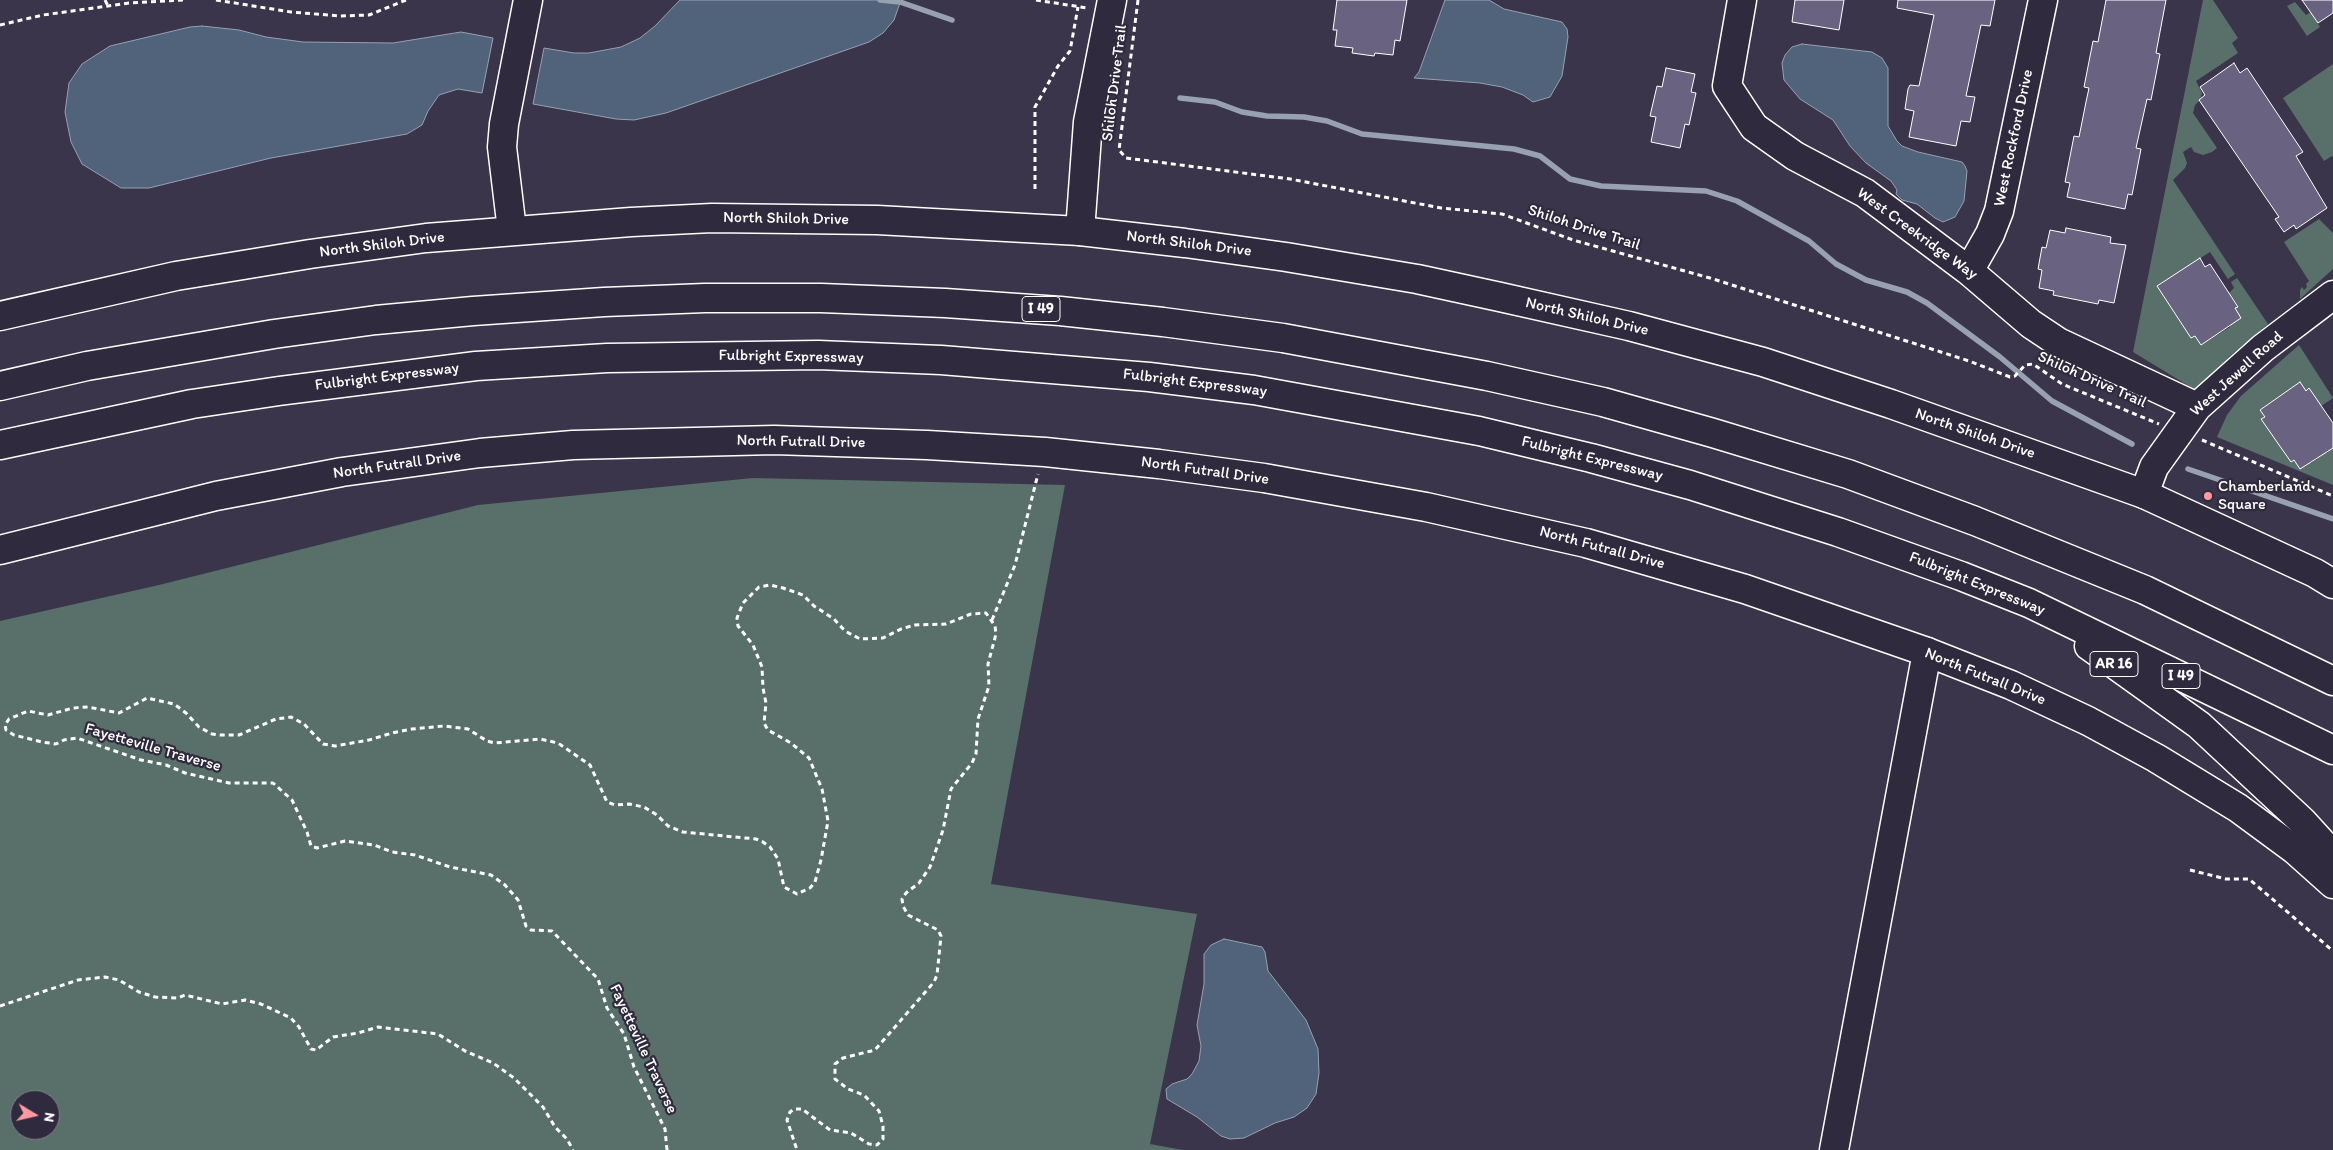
<!DOCTYPE html>
<style>
body{margin:0}
#map{position:relative;width:2333px;height:1150px;overflow:hidden;background:#3b354b;font-family:Itim,sans-serif}
canvas{display:block}
.north{position:absolute;left:10px;top:1090px;width:50px;height:50px;box-sizing:border-box;background:#2f2a3d;border:1px solid #827f8b;border-radius:50%;rotate:99deg;font-size:14px;font-weight:700;line-height:20px;text-align:center;color:#fff}
.north::after{content:'';display:block;margin:auto;width:18px;height:22px;background:#ff9aa2;clip-path:polygon(50% 0,100% 100%,50% 72%,0 100%)}
</style>
<div id="map">
<canvas width="2333" height="1150"></canvas>
<div class="north">N</div>
</div>
<script>
const c = document.querySelector('canvas').getContext('2d');
c.lineJoin = 'round';
function paint(path, color) {
  c.fillStyle = color;
  c.fill(path, 'evenodd');
}
function toPath(rows) {
  const path = new Path2D();
  for (const r of rows) {
    path.moveTo(r[0], r[1]);
    for (let i = 2; i < r.length; i += 2) path.lineTo(r[i], r[i + 1]);
  }
  return path;
}
function strokePath(path, color, width, dash) {
  c.strokeStyle = color;
  c.lineWidth = width;
  c.lineCap = dash ? 'butt' : 'round';
  c.setLineDash(dash || []);
  c.stroke(path);
}
function write(font, color, halo, rows, align = 'center') {
  c.font = font + ' Itim,sans-serif';
  c.lineWidth = 4.5;
  c.setLineDash([]);
  c.textBaseline = 'middle';
  c.strokeStyle = halo;
  c.fillStyle = color;
  for (const [text, x, y, turn = 0] of rows) {
    c.save();
    c.translate(x, y);
    c.rotate((+turn || 0) * Math.PI / 180);
    c.textAlign = isNaN(turn) ? turn : align;
    if (halo) c.strokeText(text, 0, 0);
    c.fillText(text, 0, 0);
    c.restore();
  }
}
const green = toPath([
 [2203,0,2213,0,2238,38,2232,43,2238,53,2196,81,2202,93,2200,100,2195,105,2193,113,2217,148,2212,152,2203,155,2194,152,2191,147,2183,152,2187,163,2185,168,2173,180,2235,274,2228,279,2210,252,2157,286,2191,338,2195,336,2201,345,2230,327,2235,308,2238,306,2229,293,2234,288,2231,282,2237,278,2268,324,2230,356,2197,391,2133,352],
 [2295,2,2306,15,2311,12,2320,27,2307,36,2287,6],
 [2333,64,2333,157,2332,156,2324,161,2283,98],
 [2319,219,2333,233,2333,269,2300,299,2300,290,2302,287,2304,290,2307,287,2306,284,2309,281,2284,242],
 [2299,345,2333,398,2321,406,2309,389,2306,391,2300,382,2260,410,2265,417,2262,419,2291,462,2294,460,2311,463,2333,447,2333,485,2217,437,2227,415,2241,396],
 [753,478,1065,485,991,884,1197,914,1150,1144,1183,1150,0,1150,0,621,159,585,478,505],
 [20,1100,50,1100,50,1130,20,1130]
]);
const water = toPath([
 [680,0,901,0,894,20,883,33,869,42,666,113,634,120,616,119,533,104,544,48,574,53,589,53,621,47,640,38,655,26,680,0],
 [1445,0,1489,0,1504,9,1562,22,1567,29,1568,37,1562,76,1550,97,1533,102,1523,95,1502,87,1480,83,1414,78,1419,72,1445,0],
 [202,26,239,30,266,37,303,42,393,43,461,32,493,38,482,93,458,89,439,95,428,111,422,125,407,134,271,158,149,188,121,188,82,164,71,142,65,112,69,83,82,64,110,46,190,27,202,26],
 [1802,44,1872,52,1882,58,1888,68,1888,126,1897,141,1902,146,1918,152,1962,162,1965,166,1967,171,1964,201,1955,217,1943,222,1935,218,1917,204,1902,200,1896,194,1897,190,1891,181,1866,163,1850,146,1833,120,1800,99,1784,80,1782,63,1785,55,1792,47,1802,44],
 [1224,939,1262,947,1265,952,1268,971,1306,1020,1318,1049,1319,1073,1316,1094,1307,1108,1294,1117,1275,1123,1244,1138,1230,1139,1221,1136,1197,1117,1167,1099,1166,1089,1172,1084,1187,1079,1192,1074,1199,1061,1201,1046,1197,1025,1204,984,1204,954,1211,945,1224,939]
]);
const stream = toPath([
 [880,0,900,2,952,20],
 [1180,98,1215,102,1242,112,1267,116,1304,117,1327,121,1362,134,1514,149,1540,156,1570,179,1601,186,1706,191,1737,201,1809,241,1836,264,1866,280,1907,292,1927,303,2000,357,2052,401,2132,444],
 [2188,469,2333,519]
]);
const building = toPath([
 [1337,0,1407,0,1400,41,1395,40,1393,55,1375,53,1374,56,1352,53,1353,48,1335,46,1337,30,1333,30,1337,0],
 [1795,0,1844,0,1839,30,1792,22,1795,0],
 [1898,0,1995,0,1990,26,1981,25,1966,96,1975,97,1970,122,1961,121,1956,146,1909,137,1914,111,1905,109,1908,89,1910,85,1919,86,1934,15,1897,8,1898,0],
 [2106,0,2166,0,2156,53,2160,54,2151,100,2147,99,2136,148,2141,149,2132,195,2128,194,2125,209,2067,197,2070,183,2065,182,2074,136,2079,137,2086,102,2089,88,2084,87,2093,41,2098,42,2106,0],
 [2302,0,2333,0,2333,13,2318,23,2302,0],
 [2234,63,2240,73,2247,68,2303,152,2296,156,2327,208,2296,229,2294,225,2284,232,2275,219,2279,217,2199,100,2205,95,2200,87,2234,63],
 [1666,68,1695,74,1691,92,1696,93,1689,125,1685,124,1680,148,1651,142,1656,117,1650,116,1657,86,1662,87,1666,68],
 [2066,228,2111,237,2110,243,2126,245,2114,303,2099,300,2098,304,2053,295,2054,291,2039,288,2042,270,2038,269,2042,247,2046,248,2050,230,2065,233,2066,228],
 [2200,258,2205,267,2210,264,2238,307,2235,308,2241,318,2201,345,2195,336,2191,338,2157,286,2200,258],
 [2300,382,2306,391,2309,388,2333,423,2333,448,2300,469,2294,460,2291,462,2277,442,2261,419,2265,417,2260,410,2300,382]
]);
const path = toPath([
 [105,0,108,6],
 [216,0,291,12,340,16,369,15,406,0],
 [1036,0,1087,8],
 [1138,0,1119,150,1126,158,1290,179,1441,208,1502,214,1573,240,1710,278,1969,361,2010,377,2015,376,2025,365,2033,364,2062,384,2159,424],
 [0,25,43,15,129,3,184,0],
 [1035,189,1035,107,1058,66,1070,51,1078,7],
 [2202,440,2333,496],
 [992,620,1015,565,1038,474],
 [2190,870,2226,879,2249,879,2333,951],
 [0,1006,78,980,105,977,119,980,139,992,155,997,178,998,185,995,222,1004,245,1000,261,1004,291,1018,299,1027,311,1049,316,1050,333,1037,358,1033,378,1027,438,1034,465,1051,493,1063,514,1078,543,1107,555,1127,567,1139,573,1150],
 [667,1150,665,1129,634,1067,624,1034,607,1008,598,979,552,931,531,930,526,926,518,900,505,885,491,875,450,867,415,855,392,852,374,845,345,841,317,848,311,846,307,832,292,800,273,783,229,783,185,773,166,765,141,760,77,738,64,740,56,744,42,742,14,735,6,730,5,725,9,719,28,711,48,715,73,708,88,707,119,713,147,698,174,704,186,713,199,727,212,734,220,735,239,735,276,719,291,717,304,724,323,744,335,746,369,740,392,733,412,729,444,726,468,729,487,741,495,743,540,739,558,743,590,765,607,802,615,805,629,804,644,807,657,815,668,826,683,832,756,839,763,842,770,847,778,859,784,887,797,894,810,888,815,882,821,860,828,821,822,789,809,758,791,743,768,730,764,723,766,703,763,688,762,667,753,645,738,626,737,618,743,603,759,587,770,585,783,588,803,595,814,606,834,619,845,631,860,639,883,638,901,629,915,625,946,624,971,614,986,613,995,626,996,634,988,664,989,686,978,719,976,754,972,763,951,789,943,830,930,867,919,883,906,893,902,899,903,906,908,915,938,930,941,936,937,975,934,982,875,1050,843,1058,835,1064,835,1079,848,1089,864,1095,879,1111,883,1126,883,1139,877,1145,869,1144,851,1133,830,1130,802,1109,794,1109,790,1112,787,1120,797,1150]
]);
const minor = toPath([
 [1742,0,1727,86,1754,127,1795,156,1865,193,1969,271,2031,324,2058,342,2197,407],
 [512,230,502,147,504,124,528,0],
 [1080,231,1088,122,1112,0],
 [1969,271,1990,234,1999,211,2043,0],
 [2144,494,2154,467,2197,407,2263,348,2333,295],
 [1834,1150,1927,652]
]);
const major = toPath([
 [0,316,176,276,310,254,426,238,631,222,712,218,877,220,1080,231,1185,243,1286,257,1417,279,1500,297,1629,326,1763,362,1891,404,2144,494,2315,573,2333,584],
 [0,550,216,496,342,472,480,453,573,445,774,440,927,445,1045,452,1159,464,1264,478,1426,507,1586,543,1745,589,1927,652,2011,685,2088,721,2156,758,2238,808,2295,850,2333,884]
]);
const highway = toPath([
 [0,386,87,366,274,334,376,320,473,311,604,302,705,298,821,298,945,303,1060,311,1163,322,1283,338,1487,376,1603,402,1713,433,1848,474,1975,521,2145,590,2333,681],
 [0,445,192,404,279,391,476,366,607,358,818,355,941,360,1149,377,1254,390,1479,431,1591,458,1690,485,1838,532,1961,576,2029,603,2333,750],
 [2089,646,2199,725,2302,821,2333,855]
]);
const markers = [
 [2208,496,5,"#ff9aa2"]
];
const shields = [
 [1041,309,38],
 [2114,664,48],
 [2181,676,38]
];
const shieldNames = [
 ["I 49",1041,309],
 ["AR 16",2114,664],
 ["I 49",2181,676]
];
const streetNames = [
 ["Shiloh Drive Trail",1115,83,-83],
 ["West Rockford Drive",2014,138,-78],
 ["North Shiloh Drive",786,219,1],
 ["Shiloh Drive Trail",1584,228,18],
 ["West Creekridge Way",1917,234,36],
 ["North Shiloh Drive",1189,244,7],
 ["North Shiloh Drive",382,245,-7],
 ["North Shiloh Drive",1587,317,13],
 ["Fulbright Expressway",791,357,1],
 ["West Jewell Road",2237,374,-42],
 ["Fulbright Expressway",387,377,-7],
 ["Shiloh Drive Trail",2092,380,24],
 ["Fulbright Expressway",1195,383,7],
 ["North Shiloh Drive",1975,434,19],
 ["North Futrall Drive",801,442,1],
 ["Fulbright Expressway",1592,459,14],
 ["North Futrall Drive",397,465,-8],
 ["North Futrall Drive",1205,471,8],
 ["North Futrall Drive",1602,548,15],
 ["Fulbright Expressway",1977,584,22],
 ["North Futrall Drive",1985,677,22],
 ["Fayetteville Traverse",153,748,16],
 ["Fayetteville Traverse",643,1049,65]
];
const poiNames = [
 ["Chamberland",2218,487],
 ["Square",2218,505]
];
paint(green, '#596f6a');
paint(water, '#51627b');
strokePath(water, '#97a1b0', 1);
strokePath(stream, '#97a1b0', 5.5);
paint(building, '#696381');
strokePath(building, '#fff', 1);
strokePath(minor, '#fff', 31);
strokePath(major, '#fff', 31);
strokePath(highway, '#fff', 31);
strokePath(path, '#fff', 3, [5, 4]);
strokePath(minor, '#2f2a3d', 28);
strokePath(major, '#2f2a3d', 28);
strokePath(highway, '#2f2a3d', 28);
for (const [x, y, r, color] of markers) {
  const dot = new Path2D();
  dot.arc(x, y, r, 0, 2 * Math.PI);
  c.fillStyle = color;
  c.fill(dot);
  strokePath(dot, '#2f2a3d', 2);
}
for (const [x, y, w] of shields) {
  const box = new Path2D();
  box.roundRect(x - w / 2, y - 12.5, w, 25, 4);
  c.fillStyle = '#2f2a3d';
  c.fill(box);
  strokePath(box, '#fff', 1);
}
write('bold 15px', '#fff', null, shieldNames);
write('16px', '#fff', '#2f2a3d', streetNames);
write('16px', '#fff', '#2f2a3d', poiNames, 'left');
</script>
